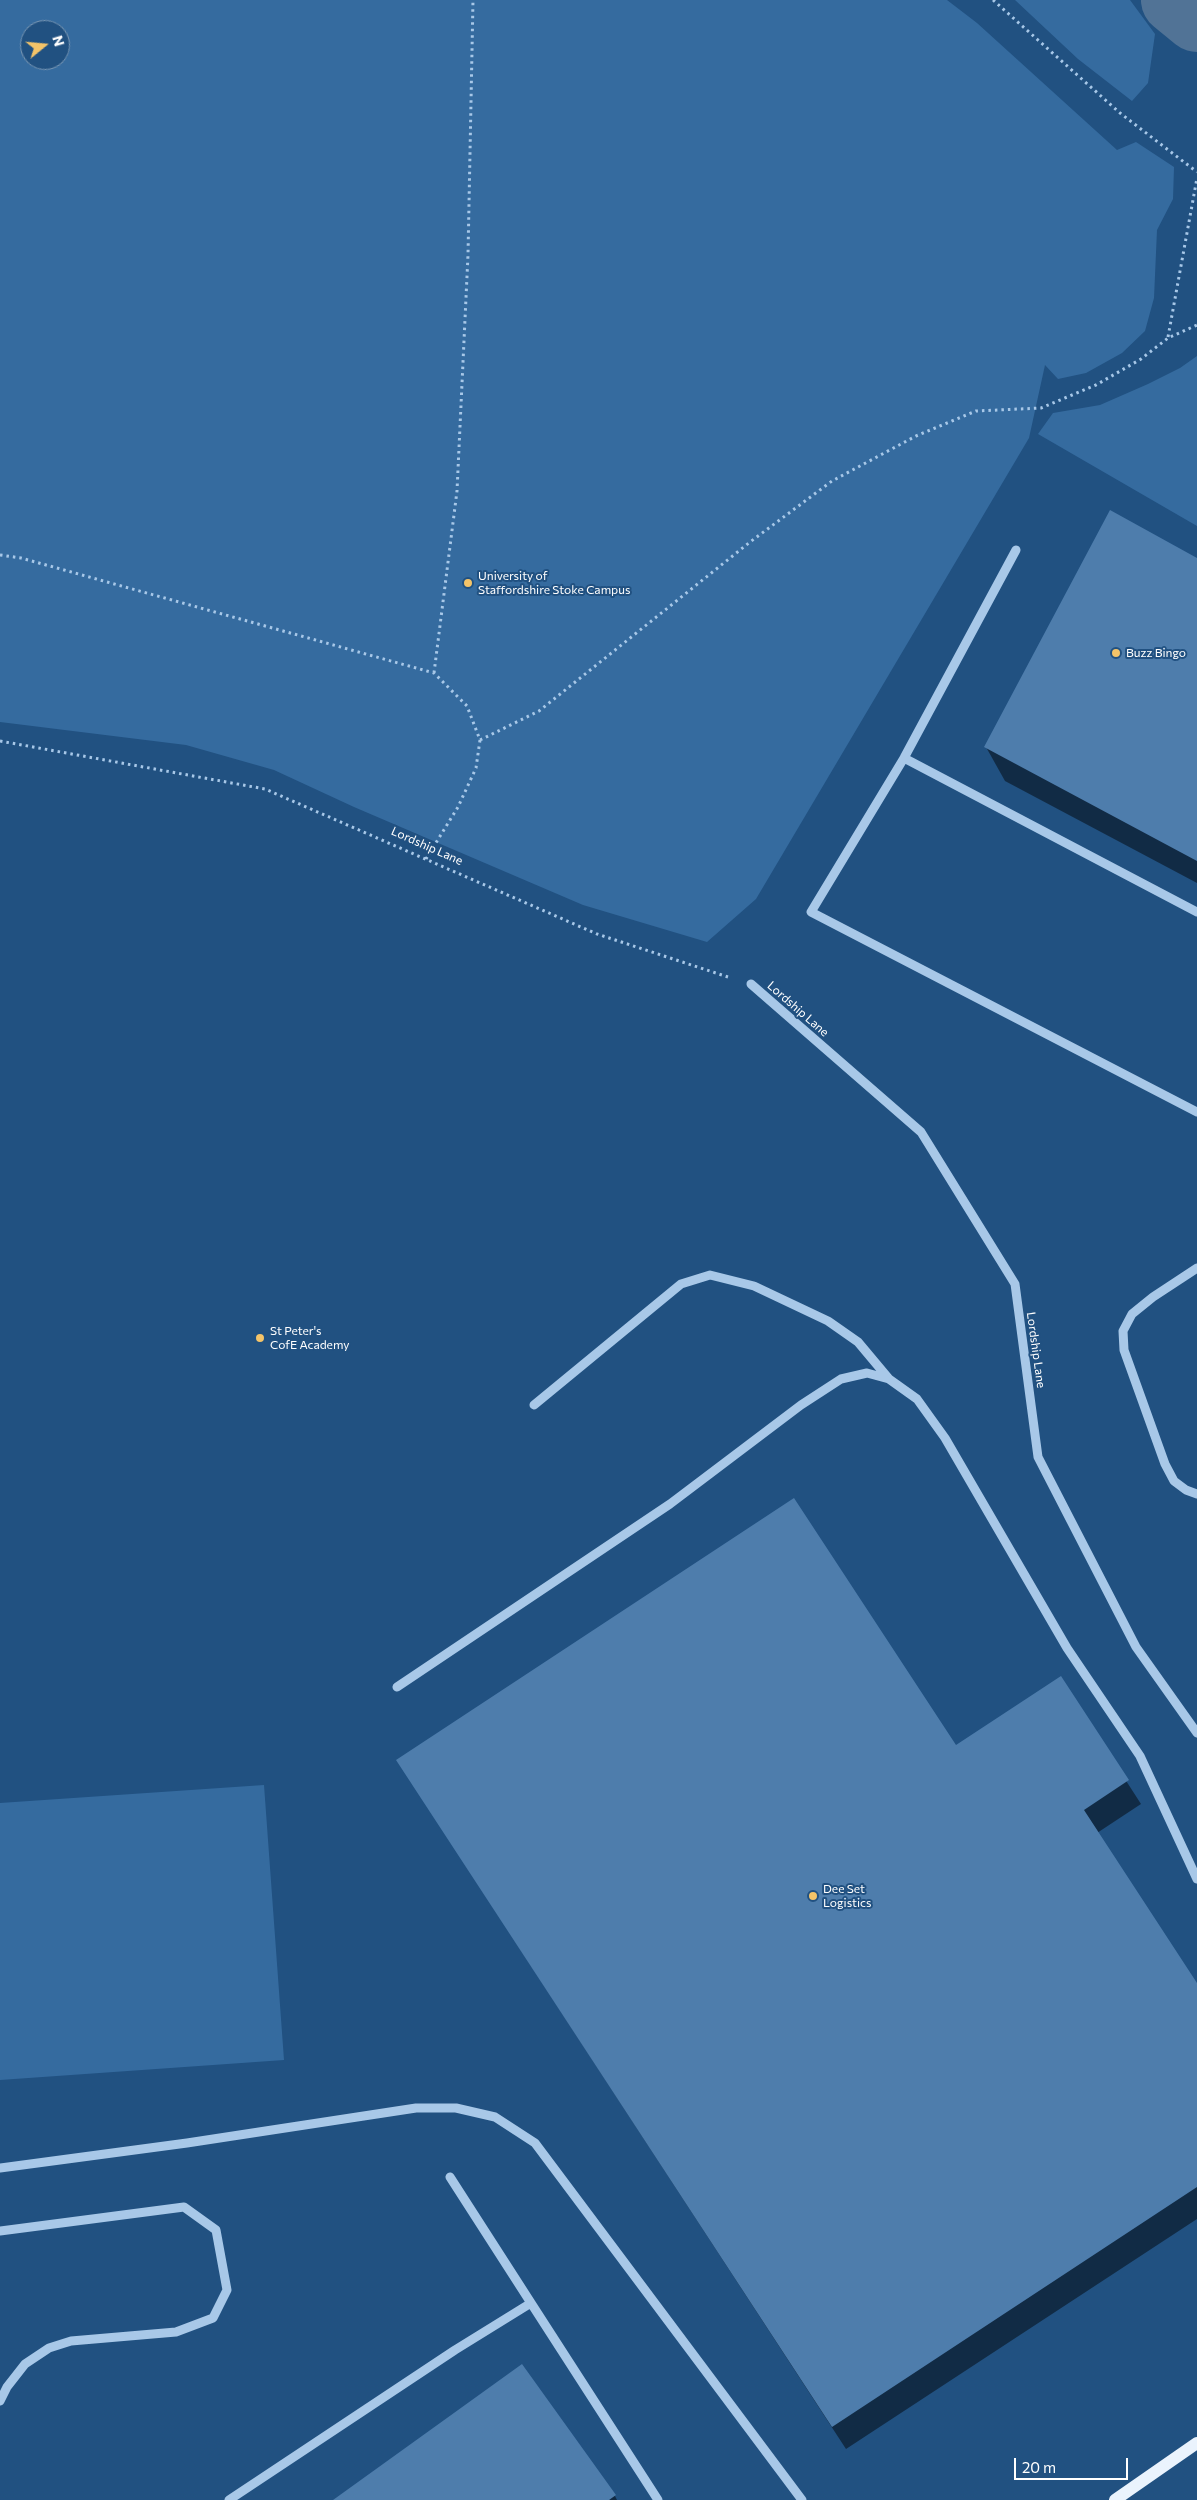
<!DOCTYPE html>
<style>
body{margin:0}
#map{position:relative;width:1197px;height:2500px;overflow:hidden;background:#215181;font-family:Commissioner,sans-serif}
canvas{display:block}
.north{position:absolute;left:20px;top:20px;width:50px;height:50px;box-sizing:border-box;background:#215181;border:1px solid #7a97b3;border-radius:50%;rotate:73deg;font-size:14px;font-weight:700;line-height:20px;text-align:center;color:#fff}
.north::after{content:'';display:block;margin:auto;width:18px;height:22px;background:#f4c469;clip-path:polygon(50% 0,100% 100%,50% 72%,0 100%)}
.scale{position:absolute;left:1014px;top:2458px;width:114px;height:22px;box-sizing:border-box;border:2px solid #fff;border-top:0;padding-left:6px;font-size:15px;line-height:18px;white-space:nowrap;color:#fff;-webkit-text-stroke:4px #215181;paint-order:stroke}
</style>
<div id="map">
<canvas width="1197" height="2500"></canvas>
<div class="north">N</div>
<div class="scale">20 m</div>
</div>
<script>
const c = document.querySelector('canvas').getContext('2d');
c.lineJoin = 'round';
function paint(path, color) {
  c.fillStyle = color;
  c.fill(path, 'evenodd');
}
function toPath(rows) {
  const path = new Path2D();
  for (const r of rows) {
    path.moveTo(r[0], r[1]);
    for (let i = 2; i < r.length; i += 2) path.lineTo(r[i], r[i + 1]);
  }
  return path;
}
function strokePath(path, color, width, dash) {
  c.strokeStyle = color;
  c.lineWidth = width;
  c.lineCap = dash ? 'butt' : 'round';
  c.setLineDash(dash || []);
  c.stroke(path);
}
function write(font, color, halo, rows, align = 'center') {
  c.font = font + ' Commissioner,sans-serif';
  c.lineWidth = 4;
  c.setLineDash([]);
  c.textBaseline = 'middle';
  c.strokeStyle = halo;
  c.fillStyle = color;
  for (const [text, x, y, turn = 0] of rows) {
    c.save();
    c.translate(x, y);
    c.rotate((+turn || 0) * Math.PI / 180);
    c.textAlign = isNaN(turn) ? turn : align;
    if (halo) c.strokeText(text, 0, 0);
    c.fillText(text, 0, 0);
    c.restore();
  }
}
const green = toPath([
 [0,0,947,0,977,23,1117,150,1136,142,1174,167,1173,199,1157,230,1154,298,1145,331,1122,353,1086,373,1058,379,1045,365,1029,438,756,899,707,942,583,905,354,807,274,770,186,745,0,722],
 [30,30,60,30,60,60,30,60],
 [1015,0,1130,0,1155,34,1148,83,1132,101,1078,59],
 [1197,356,1197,526,1038,434,1053,413,1100,405,1148,384,1180,368],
 [264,1785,284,2060,0,2080,0,1803]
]);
const shadow = toPath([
 [1197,560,1197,883,1005,781,986,747],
 [1060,1678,1141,1804,1097,1833,1197,1985,1197,2219,846,2449,397,1760,956,1746],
 [615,2496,617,2500,335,2500]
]);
const river = toPath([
 [1175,0,1197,18]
]);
const building = toPath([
 [1110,510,1197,558,1197,861,984,747],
 [794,1498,956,1745,1061,1676,1129,1780,1084,1810,1197,1983,1197,2187,832,2427,396,1760],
 [522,2364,616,2495,609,2500,333,2500]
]);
const path = toPath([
 [993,0,1120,113,1197,172],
 [1168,337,1197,178],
 [0,555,21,558,434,673,467,706,480,740,476,768,458,807,426,859],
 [434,673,457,491,468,255,473,0],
 [480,740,539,711,750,542,832,481,916,436,976,411,1041,408,1096,385,1141,359,1168,338,1197,325],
 [0,741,265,789,597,934,728,977]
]);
const minor = toPath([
 [1016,550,904,758,811,912,1197,1112],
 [904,758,1197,912],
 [751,984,921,1132,1015,1284,1038,1457,1136,1647,1197,1733],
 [1197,1268,1153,1297,1132,1314,1123,1331,1124,1350,1165,1464,1174,1481,1186,1490,1197,1494],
 [534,1405,681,1284,710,1275,754,1286,828,1321,858,1342,889,1379],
 [397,1687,670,1504,801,1405,841,1379,867,1373,889,1379,917,1399,945,1438,1067,1648,1140,1756,1197,1879],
 [0,2168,187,2143,416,2108,456,2108,495,2117,535,2143,802,2500],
 [450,2177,531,2303],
 [0,2231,184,2207,216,2230,227,2290,213,2318,176,2332,71,2341,49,2348,25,2364,7,2387,0,2401],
 [229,2500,455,2350,531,2303,658,2500]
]);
const major = toPath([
 [1115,2500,1197,2443]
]);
const markers = [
 [468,583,5,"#f4c469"],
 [1116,653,5,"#f4c469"],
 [260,1338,5,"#f4c469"],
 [813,1896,5,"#f4c469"]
];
const poiNames = [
 ["University of",478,576],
 ["Staffordshire Stoke Campus",478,590],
 ["Buzz Bingo",1126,653],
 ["St Peter's",270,1331],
 ["CofE Academy",270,1345],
 ["Dee Set",823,1889],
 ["Logistics",823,1903]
];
const streetNames = [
 ["Lordship Lane",427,846,24],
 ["Lordship Lane",798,1009,41],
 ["Lordship Lane",1036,1350,82]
];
paint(green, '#356b9f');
paint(shadow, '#0007');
strokePath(river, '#517396', 68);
paint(building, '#4e7dac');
strokePath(path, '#a8c8e8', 3, [2.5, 4]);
strokePath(minor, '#a8c8e8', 9);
strokePath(major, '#eaf3fd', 12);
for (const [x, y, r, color] of markers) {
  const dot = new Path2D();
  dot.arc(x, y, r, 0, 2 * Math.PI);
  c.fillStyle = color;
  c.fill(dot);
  strokePath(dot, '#215181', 2);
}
write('12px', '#fff', '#215181', poiNames, 'left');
write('12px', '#fff', '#215181', streetNames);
</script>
